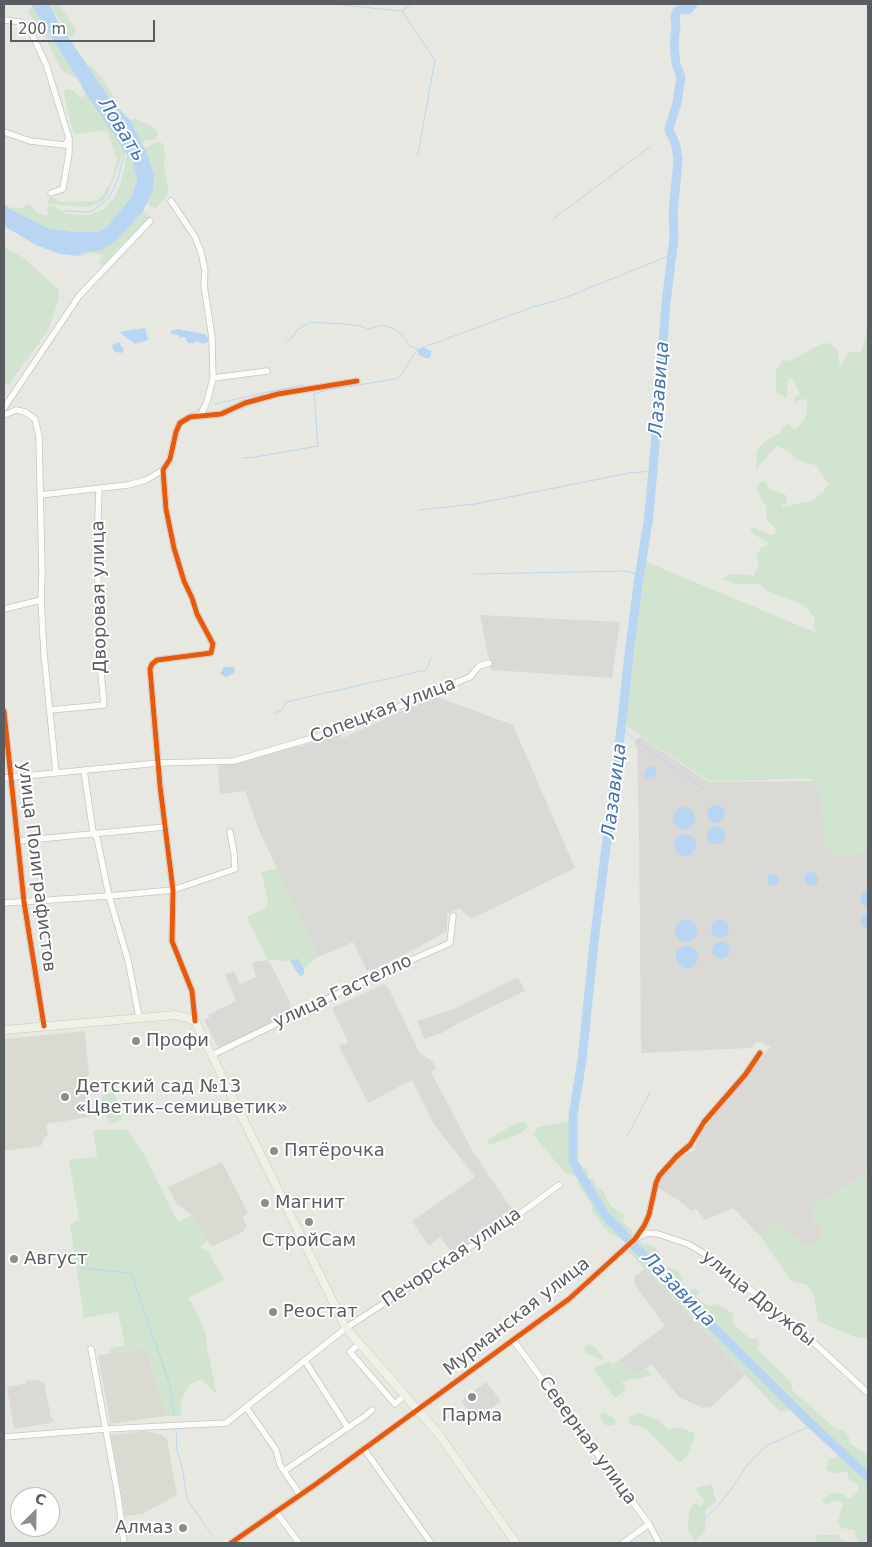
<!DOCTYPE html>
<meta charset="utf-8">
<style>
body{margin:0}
#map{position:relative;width:872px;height:1547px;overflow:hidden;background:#e8e8e3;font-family:"DejaVu Sans",sans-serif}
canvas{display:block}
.frame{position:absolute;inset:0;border:5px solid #595c60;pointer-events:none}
.north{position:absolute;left:10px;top:1487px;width:50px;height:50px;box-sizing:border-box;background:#fff;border:1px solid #bdbebf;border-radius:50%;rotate:23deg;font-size:14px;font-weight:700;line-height:20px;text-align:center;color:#595c60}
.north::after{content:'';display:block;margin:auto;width:18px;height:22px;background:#8b8d8e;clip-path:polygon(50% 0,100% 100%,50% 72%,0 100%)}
.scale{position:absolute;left:10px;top:20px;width:145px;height:22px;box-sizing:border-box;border:2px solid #595c60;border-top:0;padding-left:6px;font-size:15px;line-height:18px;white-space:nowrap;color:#595c60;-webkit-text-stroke:4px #fff;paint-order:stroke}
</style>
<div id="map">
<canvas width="872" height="1547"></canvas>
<div class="frame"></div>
<div class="north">С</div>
<div class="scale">200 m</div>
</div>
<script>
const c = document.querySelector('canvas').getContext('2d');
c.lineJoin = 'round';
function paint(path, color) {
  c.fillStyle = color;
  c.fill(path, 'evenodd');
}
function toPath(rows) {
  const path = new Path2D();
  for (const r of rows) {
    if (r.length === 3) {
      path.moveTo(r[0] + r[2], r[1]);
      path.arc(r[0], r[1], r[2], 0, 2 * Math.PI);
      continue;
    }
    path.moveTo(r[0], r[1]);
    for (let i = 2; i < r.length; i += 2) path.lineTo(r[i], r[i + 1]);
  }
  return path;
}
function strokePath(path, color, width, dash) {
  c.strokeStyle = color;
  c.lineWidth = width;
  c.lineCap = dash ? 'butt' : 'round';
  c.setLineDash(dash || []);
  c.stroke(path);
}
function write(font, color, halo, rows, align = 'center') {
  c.font = font + ' "DejaVu Sans",sans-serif';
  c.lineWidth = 4;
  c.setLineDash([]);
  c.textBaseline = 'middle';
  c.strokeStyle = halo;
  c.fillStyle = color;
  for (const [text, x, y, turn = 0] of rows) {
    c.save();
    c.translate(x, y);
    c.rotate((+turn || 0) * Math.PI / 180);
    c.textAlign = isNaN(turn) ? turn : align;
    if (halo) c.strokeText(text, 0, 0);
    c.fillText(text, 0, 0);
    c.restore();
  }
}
const industrial = toPath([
 [480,615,620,622,612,678,491,670],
 [435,696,513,725,575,868,471,919,459,908,447,914,447,931,417,948,377,968,367,971,353,942,318,957,259,830,245,791,220,794,218,766,246,761,298,744,299,747,339,733,343,738],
 [640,736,708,782,812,781,868,777,868,1164,866,1174,812,1207,812,1218,823,1231,818,1241,807,1247,776,1222,760,1236,733,1208,705,1220,696,1209,691,1211,681,1202,659,1188,658,1184,662,1177,682,1156,695,1150,697,1137,771,1046,767,1046,762,1042,757,1042,750,1048,641,1053,639,832,637,748,634,743],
 [268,960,276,974,289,1000,292,1013,218,1048,204,1020,210,1017,208,1015,236,1001,225,974,234,971,240,984,256,977,252,962],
 [518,977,525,991,459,1023,442,1033,424,1039,417,1021,454,1009],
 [384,984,388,987,419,1052,433,1062,436,1069,431,1072,473,1152,514,1212,453,1254,440,1237,429,1246,412,1221,475,1177,434,1124,412,1080,368,1103,339,1046,348,1042,332,1008],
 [645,1269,745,1375,711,1407,702,1408,679,1397,652,1365,632,1375,619,1360,665,1326,634,1283,635,1276],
 [39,1379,40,1383,44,1382,51,1418,53,1418,54,1422,14,1429,7,1387,27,1383,26,1380,29,1380,29,1381],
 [486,1382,501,1401,476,1420,461,1401]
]);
const education = toPath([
 [85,1031,89,1075,86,1077,90,1117,46,1124,48,1136,44,1137,41,1146,4,1151,4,1039],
 [222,1162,248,1213,243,1217,247,1227,243,1232,211,1247,192,1215,177,1205,168,1187],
 [146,1348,166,1416,110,1424,98,1355],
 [144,1431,160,1434,167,1439,177,1495,142,1514,125,1516,111,1435]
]);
const green = toPath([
 [49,4,59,4,75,28,76,31,73,36,69,37],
 [33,7,41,21,77,78,64,72,60,68,40,27,28,13,28,10],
 [88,65,91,65,105,82,115,98,113,103],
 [65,89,69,89,74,91,79,97,83,97,85,95,83,89,124,149,107,196,103,201,87,207,47,204,50,196,55,198,59,202,96,201,102,196,111,182,117,160,108,132,105,130,75,134,71,126,64,94],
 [135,119,150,125,156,130,158,135,155,140,146,140,142,143,130,120],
 [159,141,163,144,165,156,164,164,168,188,167,195,157,208,151,207,147,203,153,190,145,148],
 [128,154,133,163,137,179,132,196,107,227,98,232,73,232,48,228,9,209,13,207,24,208,27,204,30,204,37,213,43,215,48,215,47,208,49,206,55,207,65,214,89,215,97,212,104,209,114,198,120,186,125,166,125,159],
 [143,211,150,217,113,253,105,264,101,265,99,261,103,255,92,253,78,256,85,252,100,251,116,241],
 [4,247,24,258,58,289,59,298,49,329,9,384,4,385],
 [868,328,868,854,835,855,825,848,820,789,811,786,812,779,709,781,625,725,642,560,817,633,814,627,815,621,814,617,804,605,767,591,759,584,735,584,722,579,731,574,743,574,754,576,759,562,756,557,761,548,769,544,751,532,751,526,771,535,778,533,766,518,766,506,757,491,759,482,765,481,770,489,786,495,787,500,786,504,782,504,783,507,812,501,824,491,829,483,825,479,817,466,795,459,789,451,776,446,756,470,757,451,765,441,780,433,783,426,788,424,795,430,803,421,807,412,807,400,802,399,795,402,794,398,800,394,792,378,788,380,787,399,776,392,776,370,783,360,790,361,821,344,829,343,837,348,840,367,848,352,861,352],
 [277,868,318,957,304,968,297,958,290,961,268,960,247,917,266,908,268,899,261,872],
 [114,1092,122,1120,109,1124,101,1096],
 [525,1121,528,1127,520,1134,489,1145,487,1140,516,1123],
 [570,1121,575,1124,577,1132,573,1142,574,1151,578,1155,578,1161,583,1168,588,1170,588,1178,595,1180,596,1187,602,1190,611,1206,624,1215,623,1222,632,1231,633,1237,627,1242,609,1233,592,1211,592,1205,578,1185,578,1178,564,1172,533,1134,538,1127],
 [93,1130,127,1130,145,1156,178,1222,192,1215,207,1240,201,1247,209,1253,224,1280,188,1298,196,1310,206,1335,207,1348,217,1395,201,1379,189,1385,180,1404,182,1416,166,1416,146,1348,110,1353,109,1349,125,1345,118,1312,84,1318,70,1225,79,1219,69,1160,97,1157],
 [868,1164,868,1338,857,1338,818,1321,814,1295,807,1285,791,1281,760,1236,776,1221,807,1247,817,1241,823,1231,812,1218,812,1207,866,1174],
 [637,1241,653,1246,659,1252,654,1260,657,1265,677,1270,683,1279,680,1285,689,1293,692,1289,697,1289,700,1293,696,1297,708,1306,717,1304,734,1314,733,1324,751,1339,757,1338,759,1343,757,1349,790,1381,793,1391,837,1430,844,1431,849,1437,849,1443,868,1455,868,1543,859,1543,854,1530,841,1528,838,1522,843,1504,838,1500,825,1504,822,1500,834,1492,842,1494,849,1499,858,1492,858,1485,848,1478,848,1472,831,1473,826,1469,829,1459,837,1457,837,1451,793,1410,780,1412,628,1251,630,1246],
 [589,1344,595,1347,602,1355,603,1360,585,1353,585,1347],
 [619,1360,632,1375,646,1368,652,1375,622,1382,626,1390,615,1398,593,1369,609,1361,613,1364],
 [605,1412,616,1421,613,1426,605,1425,599,1416],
 [637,1413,659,1420,668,1430,678,1427,695,1433,689,1453,680,1463,648,1431,640,1426,628,1424,629,1417],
 [712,1484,716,1502,706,1509,705,1532,695,1541,688,1531,689,1511,694,1503,701,1506,704,1501,696,1488],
 [817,1535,837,1535,846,1543,815,1543]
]);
const water = toPath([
 [31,4,49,4,60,25,113,103,130,120,146,151,154,175,153,190,143,211,116,241,100,251,85,252,78,256,60,254,36,245,4,226,4,204,11,210,48,228,73,232,98,232,107,227,132,196,137,180,133,163,83,89,79,81,41,21],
 [145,328,148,340,135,344,119,332],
 [177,329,205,334,208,338,208,342,202,344,197,341,194,343,188,343,185,337,180,338,178,335,171,334,171,331],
 [119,342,124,350,122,353,115,352,111,346],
 [423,347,431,351,431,356,429,358,425,358,418,354,418,349],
 [224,667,234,667,235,671,234,673,226,677,220,674],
 [651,766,656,769,656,773,655,776,645,778,644,771],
 [716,814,9],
 [684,818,11],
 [716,835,9],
 [685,845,11],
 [811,879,7],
 [773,880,6],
 [866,890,868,890,868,907,864,906,860,901,861,894],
 [868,913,868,930,862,926,860,920,864,914],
 [686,931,11],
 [720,929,9],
 [721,950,9],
 [687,957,11],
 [297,958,304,968,304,974,300,977,290,961]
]);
const stream = toPath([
 [331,4,402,11],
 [411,4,402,11,435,60,418,154],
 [666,136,670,133],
 [63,211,91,212,109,198,118,179,125,150],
 [553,219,651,146],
 [286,342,293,337,296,331,310,322,345,324,361,326,368,329,382,325,395,329,404,337,410,346,418,349],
 [424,347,533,307,565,298,671,255],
 [215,404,267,392,304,385],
 [190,414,201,408],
 [176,422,182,419],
 [242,458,255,457,318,446,314,393,318,393,326,390,396,379,402,374,413,355,417,351],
 [418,510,475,504,629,473,653,471],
 [474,574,627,571,639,575],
 [274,713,283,709,286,702,426,670,431,658],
 [621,729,705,790],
 [627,1137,650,1092],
 [81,1268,131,1273,170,1385,174,1415],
 [176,1430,177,1450,183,1472,187,1499,214,1538],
 [702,1521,715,1509,729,1492,748,1464,766,1446,812,1425]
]);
const river = toPath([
 [693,4,688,10,681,9,677,11,675,17,676,25,674,45,676,64,681,77,677,103,669,129,676,146,678,160,673,213,674,238,666,303,653,471,648,522,638,584,629,654,621,729,594,942,582,1060,573,1116,573,1162,605,1215,697,1311,812,1425,868,1477]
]);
const minor = toPath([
 [4,20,21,22,30,30,46,64,69,138,65,145,30,141,4,132],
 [51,193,63,189,69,153,69,138],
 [171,201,195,237,201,252,205,271,204,285,212,338,213,378,207,402,200,416],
 [213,378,267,371],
 [4,408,79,296,150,221],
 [4,415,16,410,25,412,35,419,39,436,42,574,41,600,44,654,56,773],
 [40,495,128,485,146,480,163,470],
 [4,609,41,600],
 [50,710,104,705,100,661,97,547,99,489],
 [4,711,24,902,44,1026],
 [84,770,93,833,97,838,109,896,128,960,139,1017],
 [4,778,158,763,234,761,350,727,470,677,479,666,489,663],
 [17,841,165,827],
 [4,903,109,896,173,890,235,869,234,853,230,832],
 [195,1021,192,991,172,941,173,890,160,786,150,669,152,664,157,660,211,653,213,644,197,614,192,598,184,581,174,548,166,509,163,470,170,459,176,432,180,423,190,417,221,414,245,403,278,394,357,381],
 [212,1055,366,980,450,943,453,916],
 [637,1238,647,1233,658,1234,688,1244,708,1256,798,1328,868,1393],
 [513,1340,649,1524,659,1543],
 [359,1344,350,1352,395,1404,405,1395],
 [91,1349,118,1496,124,1543],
 [305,1361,348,1428],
 [246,1407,276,1450,280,1465,300,1495],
 [4,1437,106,1429,226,1423,346,1328,511,1220,559,1185],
 [364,1449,431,1543],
 [284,1471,365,1416,372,1410],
 [276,1512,299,1543],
 [231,1543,316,1484,569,1299,635,1239,644,1226,649,1215,656,1183,659,1176,677,1156,690,1145,704,1122,745,1075,760,1053],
 [623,1543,649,1524]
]);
const major = toPath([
 [4,1030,175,1015,184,1017,195,1021,346,1328,437,1432,516,1543]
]);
const cycleway = toPath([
 [4,711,24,902,44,1026],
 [195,1021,192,991,172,941,173,890,160,786,150,669,152,664,157,660,211,653,213,644,197,614,192,598,184,581,174,548,166,509,163,470,170,459,176,432,180,423,190,417,221,414,245,403,278,394,357,381],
 [231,1543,316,1484,569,1299,635,1239,644,1226,649,1215,656,1183,659,1176,677,1156,690,1145,704,1122,745,1075,760,1053]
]);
const markers = [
 [136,1041,5,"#8b8d8e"],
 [65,1097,5,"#8b8d8e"],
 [274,1151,5,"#8b8d8e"],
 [265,1203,5,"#8b8d8e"],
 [309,1222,5,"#8b8d8e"],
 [14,1259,5,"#8b8d8e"],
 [273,1312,5,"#8b8d8e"],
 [472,1397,5,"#8b8d8e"],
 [183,1528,5,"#8b8d8e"]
];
const streetNames = [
 ["Дворовая улица",100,597,-91],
 ["Сопецкая улица",383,711,-21],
 ["улица Полиграфистов",36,867,83],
 ["улица Гастелло",343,992,-25],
 ["Печорская улица",452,1258,-34],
 ["улица Дружбы",758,1299,39],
 ["Мурманская улица",517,1317,-38],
 ["Северная улица",587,1441,54]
];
const poiNames = [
 ["Профи",146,1041],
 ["Детский сад №13",75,1087],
 ["«Цветик–семицветик»",75,1108],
 ["Пятёрочка",284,1151],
 ["Магнит",275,1203],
 ["СтройСам",309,1241,"center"],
 ["Август",24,1259],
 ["Реостат",283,1312],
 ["Парма",472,1416,"center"],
 ["Алмаз",173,1528,"right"]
];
const waterNames = [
 ["Ловать",121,130,58],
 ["Лазавица",660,389,-86],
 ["Лазавица",615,791,-83],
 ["Лазавица",678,1290,46]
];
paint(industrial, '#dad9d6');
paint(education, '#dbdad2');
paint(green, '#d1e4d0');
paint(water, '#b8d6f2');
strokePath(stream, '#b8d6f2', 1);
strokePath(river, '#b8d6f2', 9);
strokePath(minor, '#c5c5c3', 7);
strokePath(major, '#cec9b3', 9);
strokePath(minor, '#fcfcfb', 5.5);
strokePath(major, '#f0f0e6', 8);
strokePath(cycleway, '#e8590c', 5);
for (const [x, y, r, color] of markers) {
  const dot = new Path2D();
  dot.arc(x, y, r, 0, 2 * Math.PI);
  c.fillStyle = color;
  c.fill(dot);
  strokePath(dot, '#fff', 2);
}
write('18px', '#595c60', '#fff', streetNames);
write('18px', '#595c60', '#fff', poiNames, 'left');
write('italic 19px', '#4674b0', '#fff', waterNames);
</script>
